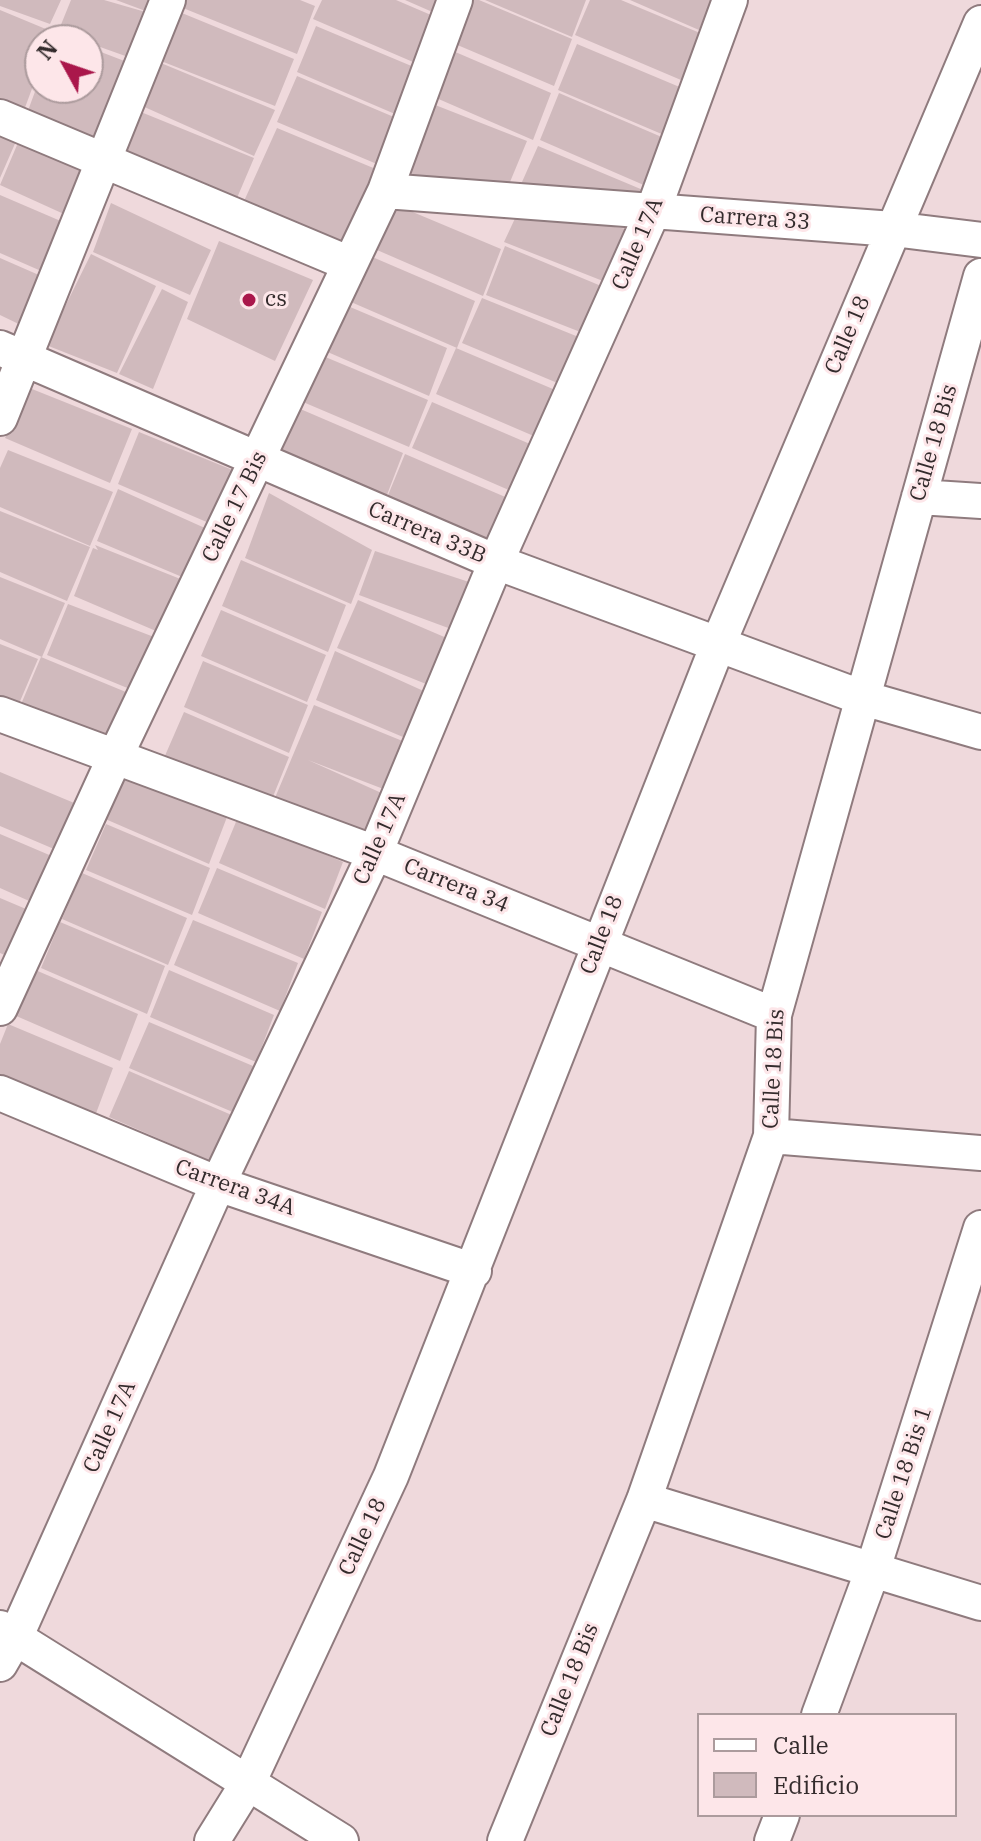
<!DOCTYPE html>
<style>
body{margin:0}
#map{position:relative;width:981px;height:1841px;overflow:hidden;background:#efd9dc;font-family:"IBM Plex Serif",serif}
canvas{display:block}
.legend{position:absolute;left:697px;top:1713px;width:260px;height:104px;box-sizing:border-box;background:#fde6e9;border:2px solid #ac9b9d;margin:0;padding:10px 14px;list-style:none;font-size:24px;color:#332b2c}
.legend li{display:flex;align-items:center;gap:16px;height:40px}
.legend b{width:40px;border:2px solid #ac9b9d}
.north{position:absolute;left:24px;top:24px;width:80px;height:80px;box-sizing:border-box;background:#fde6e9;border:2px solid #ac9b9d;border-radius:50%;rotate:310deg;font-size:22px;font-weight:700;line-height:32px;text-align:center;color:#332b2c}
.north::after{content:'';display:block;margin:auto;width:28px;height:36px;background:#aa174b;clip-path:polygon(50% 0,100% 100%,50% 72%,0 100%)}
</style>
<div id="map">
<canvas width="981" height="1841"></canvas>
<ul class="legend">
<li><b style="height:10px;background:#fff"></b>Calle</li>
<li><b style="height:22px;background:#d0babd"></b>Edificio</li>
</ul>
<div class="north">N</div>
</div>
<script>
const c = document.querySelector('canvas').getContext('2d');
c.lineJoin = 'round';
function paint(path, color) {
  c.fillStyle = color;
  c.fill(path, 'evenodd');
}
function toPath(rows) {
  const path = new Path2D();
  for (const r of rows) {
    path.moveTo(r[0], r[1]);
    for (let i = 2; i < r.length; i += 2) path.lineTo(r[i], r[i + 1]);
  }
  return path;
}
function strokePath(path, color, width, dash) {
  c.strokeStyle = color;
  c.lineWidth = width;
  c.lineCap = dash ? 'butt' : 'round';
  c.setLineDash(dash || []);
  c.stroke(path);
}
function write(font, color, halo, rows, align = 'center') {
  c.font = font + ' "IBM Plex Serif",serif';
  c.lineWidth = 6;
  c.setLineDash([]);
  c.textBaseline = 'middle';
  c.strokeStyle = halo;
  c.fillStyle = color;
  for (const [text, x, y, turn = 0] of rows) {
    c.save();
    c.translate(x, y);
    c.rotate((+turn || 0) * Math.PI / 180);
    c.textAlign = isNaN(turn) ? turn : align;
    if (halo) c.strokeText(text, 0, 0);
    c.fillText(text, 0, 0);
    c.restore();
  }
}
const building = toPath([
 [0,0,61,0,50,24,0,6],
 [71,0,104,0,149,13,131,58,58,32],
 [116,0,156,0,151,13],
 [180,0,300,0,315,6,297,54,178,6],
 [322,0,396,0,438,18,420,65,313,19],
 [405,0,442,0,437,14],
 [465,0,479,0,572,39,554,86,448,41],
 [485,0,586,0,572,37],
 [590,0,621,0,700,33,681,80,575,35],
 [630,0,711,0,699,30],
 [0,10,53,32,50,40,40,40,40,67,23,113,0,103],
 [177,11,294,59,275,106,156,59],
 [316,26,421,70,402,117,297,72],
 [577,44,682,88,664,135,558,90],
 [88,47,127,62,94,143,26,116,40,78,40,88,88,88],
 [446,48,551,93,533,140,427,94],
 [156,61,275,110,254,156,140,105],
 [297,76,401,120,384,167,277,122],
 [559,93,664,138,646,186,540,140],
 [425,101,527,141,505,194,398,181],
 [136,110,254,158,234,205,119,153],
 [277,128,383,172,346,256,240,210],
 [0,131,17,139,0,178],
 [20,138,98,171,77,220,0,185],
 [538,146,643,190,639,205,518,191],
 [0,195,70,225,48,274,0,253],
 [111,203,211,250,190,295,93,252],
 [396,205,501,249,483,296,377,250],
 [518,212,634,230,608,283,504,242],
 [219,241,313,280,275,361,187,319],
 [505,246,606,288,588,335,486,295],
 [91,254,156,286,117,373,46,345],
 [370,256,475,301,457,348,351,302],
 [0,258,48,279,27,328,0,315],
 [162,289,188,302,153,389,119,374],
 [482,298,586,340,567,387,462,343],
 [343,304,447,348,429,396,323,350],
 [456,348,560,392,543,440,436,394],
 [323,356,428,400,409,447,303,402],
 [27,387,132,429,110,483,5,438],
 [432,402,537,447,518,494,412,448],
 [298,408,403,453,385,500,279,455],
 [139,432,245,475,223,529,118,484],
 [8,450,113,492,90,546,0,507,0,468],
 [405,454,510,499,491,546,386,500],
 [118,489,216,533,194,582,97,541],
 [269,493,372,550,351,604,245,558],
 [0,511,90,547,67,601,0,572],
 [95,545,193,584,170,637,74,596,93,548,98,550],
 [375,551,469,582,451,629,359,595],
 [241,560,346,605,328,652,222,606],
 [0,577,65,603,42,657,0,639],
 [358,600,449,639,431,686,337,648],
 [68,604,167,642,142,694,47,655],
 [221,610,326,655,307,702,201,656],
 [0,644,38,659,15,713,0,707],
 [335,651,428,693,410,740,316,700],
 [41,657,138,697,114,749,19,709],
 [203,661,308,705,289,753,184,707],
 [314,705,405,742,386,790,308,760,386,795,368,843,272,805],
 [184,712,289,757,270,804,164,758],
 [0,772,79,805,61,852,0,826],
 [123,773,227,817,209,864,103,818],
 [238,817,343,862,325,909,219,863],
 [106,824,210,868,192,915,86,870],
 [0,834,54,857,36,904,0,888],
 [217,868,322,912,304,959,198,913],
 [82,873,187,918,168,965,62,919],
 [0,898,26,909,7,956,0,953],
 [193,920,298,963,280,1011,174,965],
 [60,922,165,966,147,1014,41,968],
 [33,969,138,1014,120,1061,14,1015],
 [169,970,274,1015,256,1062,150,1017],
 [149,1022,253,1066,235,1113,129,1068],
 [8,1024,113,1068,95,1116,0,1075,0,1044],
 [129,1071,234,1116,215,1163,109,1117]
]);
const street = toPath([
 [0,117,350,264],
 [385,191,893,229,981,240],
 [0,348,496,562,863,698,981,732],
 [0,418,168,0],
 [919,497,981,501],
 [0,714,375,853,774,1015],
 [0,1008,115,757,385,191,455,0],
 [0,1093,218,1184,474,1271],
 [771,1136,981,1153],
 [644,1500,981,1603],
 [0,1628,341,1841],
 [0,1664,15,1638,218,1184,375,853,496,562,653,211,730,0],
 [819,1715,872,1572,981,1228],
 [212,1841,248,1783,391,1476,719,642,981,23],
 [505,1841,644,1500,771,1136,774,1015,981,276],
 [772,1841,782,1815]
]);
const markers = [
 [249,300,8,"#aa174b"]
];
const streetNames = [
 ["Carrera 33",755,219,4],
 ["Calle 17A",638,244,-67],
 ["Calle 18",848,335,-67],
 ["Calle 18 Bis",934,443,-74],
 ["Calle 17 Bis",235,507,-64],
 ["Carrera 33B",427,533,23],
 ["Calle 17A",380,839,-66],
 ["Carrera 34",456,886,22],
 ["Calle 18",602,935,-69],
 ["Calle 18 Bis",774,1069,-87],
 ["Carrera 34A",235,1188,20],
 ["Calle 17A",110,1427,-66],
 ["Calle 18 Bis 1",904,1473,-72],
 ["Calle 18",363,1537,-65],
 ["Calle 18 Bis",570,1680,-68]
];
const poiNames = [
 ["cs",265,300]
];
paint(building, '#d0babd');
strokePath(street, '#8f7b7e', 38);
strokePath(street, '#fff', 34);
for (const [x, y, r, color] of markers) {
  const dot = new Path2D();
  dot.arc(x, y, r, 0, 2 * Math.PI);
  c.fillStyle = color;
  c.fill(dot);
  strokePath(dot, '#fde6e9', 3);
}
write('22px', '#332b2c', '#fde6e9', streetNames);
write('22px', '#332b2c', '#fde6e9', poiNames, 'left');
</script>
